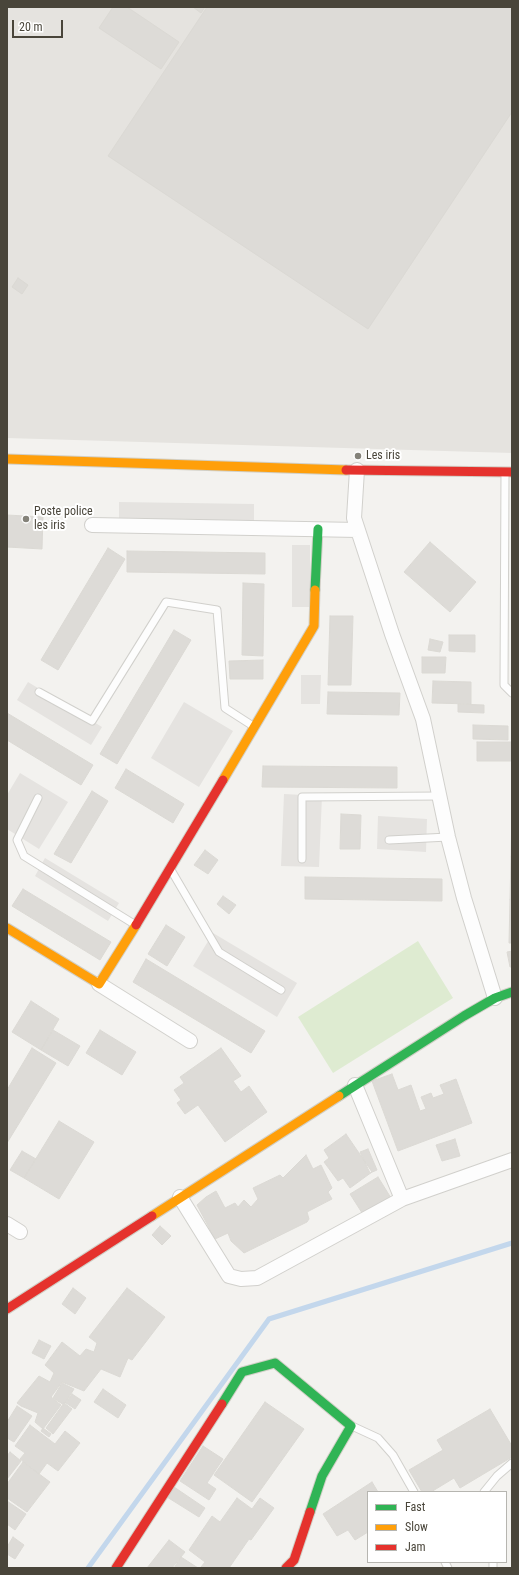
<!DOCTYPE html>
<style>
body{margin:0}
#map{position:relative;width:519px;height:1575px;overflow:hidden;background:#f3f2ef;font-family:"Roboto Condensed",sans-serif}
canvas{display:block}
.frame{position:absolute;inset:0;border:8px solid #49453a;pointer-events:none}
.legend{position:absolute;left:367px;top:1491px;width:140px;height:72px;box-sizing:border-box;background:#fff;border:1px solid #b6b5b0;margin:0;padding:5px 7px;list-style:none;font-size:12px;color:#49453a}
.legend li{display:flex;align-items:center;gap:8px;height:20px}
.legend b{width:20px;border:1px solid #b6b5b0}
.scale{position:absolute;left:12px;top:20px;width:51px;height:18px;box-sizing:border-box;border:2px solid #49453a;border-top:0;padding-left:5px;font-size:12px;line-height:14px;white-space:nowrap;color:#49453a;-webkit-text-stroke:3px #fff;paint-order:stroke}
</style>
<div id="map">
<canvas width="519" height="1575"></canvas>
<div class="frame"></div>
<ul class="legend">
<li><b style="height:5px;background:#30b455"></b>Fast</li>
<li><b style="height:5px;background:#ff9f0a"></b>Slow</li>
<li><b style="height:5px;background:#e5322d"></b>Jam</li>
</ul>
<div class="scale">20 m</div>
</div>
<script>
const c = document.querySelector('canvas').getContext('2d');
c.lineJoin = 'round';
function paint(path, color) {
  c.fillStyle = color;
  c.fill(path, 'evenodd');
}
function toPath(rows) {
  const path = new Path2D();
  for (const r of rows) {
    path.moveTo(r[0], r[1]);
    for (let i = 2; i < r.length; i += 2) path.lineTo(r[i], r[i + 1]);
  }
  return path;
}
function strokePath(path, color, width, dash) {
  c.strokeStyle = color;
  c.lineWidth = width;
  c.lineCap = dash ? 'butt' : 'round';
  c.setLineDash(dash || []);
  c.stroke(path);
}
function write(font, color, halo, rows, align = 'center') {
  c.font = font + ' "Roboto Condensed",sans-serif';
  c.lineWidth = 4;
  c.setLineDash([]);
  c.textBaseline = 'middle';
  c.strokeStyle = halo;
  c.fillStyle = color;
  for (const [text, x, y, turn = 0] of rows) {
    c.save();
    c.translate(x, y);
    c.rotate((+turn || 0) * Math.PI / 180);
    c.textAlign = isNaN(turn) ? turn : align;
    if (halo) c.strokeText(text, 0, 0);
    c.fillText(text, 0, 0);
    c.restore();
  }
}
const industrial = toPath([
 [7,7,512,7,512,453,7,438]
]);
const green = toPath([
 [418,941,453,998,333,1073,298,1017]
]);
const parking = toPath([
 [119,502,254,504,254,521,119,519],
 [292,545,310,545,310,607,292,607],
 [301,675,321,675,320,704,301,704],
 [28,682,102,727,91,745,17,700],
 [184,702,233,731,199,787,151,758],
 [20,773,68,802,39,849,7,829,7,795],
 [284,794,322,796,319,867,281,866],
 [378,816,427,819,426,852,377,849],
 [45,858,119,903,108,921,35,876],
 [213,933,297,983,277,1017,193,966]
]);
const stream = toPath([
 [88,1568,269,1319,512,1243]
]);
const building = toPath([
 [113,7,127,7,179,42,161,69,99,28,113,7],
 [193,7,205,7,201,13,193,7],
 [207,7,512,7,512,112,368,329,108,156,207,7],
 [18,278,28,285,22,294,12,287,18,278],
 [7,515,43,517,42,549,7,547,7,515],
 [430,542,476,582,450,612,404,572,430,542],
 [108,548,125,559,58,670,41,660,108,548],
 [127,551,265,553,265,574,127,572,127,551],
 [243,583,264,584,263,656,242,655,243,583],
 [330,616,353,616,351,685,328,685,330,616],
 [174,630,191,640,117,764,100,754,174,630],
 [449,635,475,635,475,652,449,651,449,635],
 [430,639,443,642,440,652,428,650,430,639],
 [422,657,446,657,445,673,422,673,422,657],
 [263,660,263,679,230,679,229,661,263,660],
 [433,681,471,682,471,704,432,703,433,681],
 [328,692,400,693,399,715,327,714,328,692],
 [458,704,484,705,484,713,458,712,458,704],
 [7,713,93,765,81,785,7,740,7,713],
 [473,725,508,726,508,740,473,739,473,725],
 [477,742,512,742,512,761,477,761,477,742],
 [263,766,397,767,397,788,262,787,263,766],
 [126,769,184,804,173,823,115,788,126,769],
 [92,791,108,801,71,863,54,854,92,791],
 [512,810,512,857,511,857,512,810],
 [341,814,361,815,360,849,340,849,341,814],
 [205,850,218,860,208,874,194,865,205,850],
 [511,857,512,857,512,901,510,900,511,857],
 [305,877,442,879,442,901,305,899,305,877],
 [23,889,111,942,100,960,12,906,23,889],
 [223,896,236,905,229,914,217,904,223,896],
 [510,900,512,901,512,943,509,943,510,900],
 [166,925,185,937,167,966,148,954,166,925],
 [512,951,512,967,510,967,507,952,512,951],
 [146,959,265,1031,251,1053,133,982,146,959],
 [31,1001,59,1019,41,1050,12,1032,31,1001],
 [53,1030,80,1046,68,1066,41,1050,53,1030],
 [100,1030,136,1052,122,1075,86,1053,100,1030],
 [32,1048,56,1063,7,1143,7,1090,32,1048],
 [221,1048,241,1076,233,1081,241,1092,249,1086,267,1112,225,1142,198,1105,185,1114,177,1103,181,1100,174,1090,184,1083,180,1077,221,1048],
 [392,1074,398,1090,411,1085,420,1111,426,1109,421,1097,431,1093,433,1098,444,1094,440,1085,456,1079,472,1123,398,1151,372,1081,392,1074],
 [59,1121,94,1142,59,1199,24,1178,59,1121],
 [346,1134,372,1172,350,1188,343,1178,338,1181,324,1162,329,1158,324,1150,346,1134],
 [455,1139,460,1156,442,1161,436,1145,455,1139],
 [368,1149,377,1170,370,1173,360,1152,368,1149],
 [22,1151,36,1159,24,1178,10,1170,22,1151],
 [306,1155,313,1169,321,1165,332,1188,328,1192,332,1199,307,1212,309,1219,307,1222,244,1253,231,1241,228,1233,215,1239,197,1205,206,1197,216,1191,225,1208,235,1203,238,1207,244,1200,251,1207,258,1199,253,1188,280,1175,283,1178,306,1155],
 [378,1177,391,1198,364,1216,350,1194,378,1177],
 [160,1226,171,1236,162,1245,152,1235,160,1226],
 [73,1288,86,1298,75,1314,62,1304,73,1288],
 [127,1288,165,1317,132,1360,128,1358,120,1377,101,1369,84,1391,62,1382,51,1397,61,1405,43,1429,35,1422,38,1413,21,1406,17,1403,39,1376,50,1382,54,1373,45,1365,62,1342,80,1356,86,1349,94,1352,97,1343,89,1337,127,1288],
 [39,1340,51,1346,44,1359,32,1353,39,1340],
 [62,1383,74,1389,64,1405,53,1398,62,1383],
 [103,1389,126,1405,118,1418,94,1402,103,1389],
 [72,1394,81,1400,75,1409,66,1403,72,1394],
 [265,1402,304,1429,252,1502,214,1475,265,1402],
 [64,1403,72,1409,53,1434,46,1428,64,1403],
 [17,1406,32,1416,14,1442,7,1438,7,1422,17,1406],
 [490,1409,512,1446,512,1457,460,1488,454,1478,431,1492,422,1492,409,1470,443,1450,437,1440,490,1409],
 [30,1425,55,1444,65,1431,80,1443,58,1471,47,1463,39,1474,20,1459,25,1453,15,1446,30,1425],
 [43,1428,51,1434,49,1437,41,1431,43,1428],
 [203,1446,223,1459,207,1483,216,1489,209,1500,180,1481,203,1446],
 [10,1452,21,1461,7,1479,7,1456,10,1452],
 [23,1462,50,1482,27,1512,7,1498,7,1484,23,1462],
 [372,1482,378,1492,368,1492,368,1532,355,1540,348,1530,337,1536,323,1514,372,1482],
 [174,1487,205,1508,199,1517,167,1497,174,1487],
 [237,1498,252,1509,260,1498,274,1508,251,1540,249,1539,229,1568,202,1568,201,1567,205,1562,189,1550,212,1516,220,1522,237,1498],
 [7,1501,26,1514,15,1530,7,1524,7,1501],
 [13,1537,24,1545,15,1559,7,1554,7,1547,13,1537],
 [169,1540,185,1552,172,1568,147,1568,169,1540],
 [181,1557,198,1568,174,1568,181,1557]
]);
const lane = toPath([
 [505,474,504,685,512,693],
 [39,692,92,721,166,602,217,610,225,708,253,726],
 [38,798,17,840,24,856,134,924],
 [389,840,448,837],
 [302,859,302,797,440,796],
 [171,870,219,952,281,990],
 [352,1426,378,1438,393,1455,414,1492],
 [484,1492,497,1476,512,1463],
 [445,1562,448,1568],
 [493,1562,493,1568]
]);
const street = toPath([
 [357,470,354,518,392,634,423,719,448,837,464,898,495,998],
 [92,525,358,530],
 [99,984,190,1041],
 [355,1085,402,1199],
 [180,1197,229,1276,241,1279,257,1278,402,1199,512,1160],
 [7,1224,20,1232]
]);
const fast = toPath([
 [315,590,318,529],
 [339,1096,464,1016,495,998,512,992],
 [222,1404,242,1372,275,1363,351,1426,322,1476,310,1512]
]);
const slow = toPath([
 [7,459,346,470],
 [223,780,314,626,315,590],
 [7,928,99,984,136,925],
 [152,1216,339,1096]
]);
const jam = toPath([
 [346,470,512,472],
 [136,925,223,780],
 [7,1309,152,1216],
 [116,1568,222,1404],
 [286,1568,294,1560,310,1512]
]);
const markers = [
 [358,456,4,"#848279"],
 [26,519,4,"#848279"]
];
const poiNames = [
 ["Les iris",366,456],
 ["Poste police",34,512],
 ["les iris",34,526]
];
paint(industrial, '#e5e3df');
paint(green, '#deebd1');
paint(parking, '#e5e3e0');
strokePath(stream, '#c3d7ec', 5);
paint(building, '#dddbd7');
strokePath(building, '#dbd9d4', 1);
strokePath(lane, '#d1d0cc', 9);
strokePath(street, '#d1d0cc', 16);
strokePath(fast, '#d1cfc6', 11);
strokePath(slow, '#d1cfc6', 11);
strokePath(jam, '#d1cfc6', 11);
strokePath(lane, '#fdfdfd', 7);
strokePath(street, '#fdfdfd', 14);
strokePath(fast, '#30b455', 9);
strokePath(slow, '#ff9f0a', 9);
strokePath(jam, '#e5322d', 9);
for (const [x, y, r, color] of markers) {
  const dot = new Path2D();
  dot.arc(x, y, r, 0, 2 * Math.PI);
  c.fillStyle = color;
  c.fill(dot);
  strokePath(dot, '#fff', 1.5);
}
write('12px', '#49453a', '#fff', poiNames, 'left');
</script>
